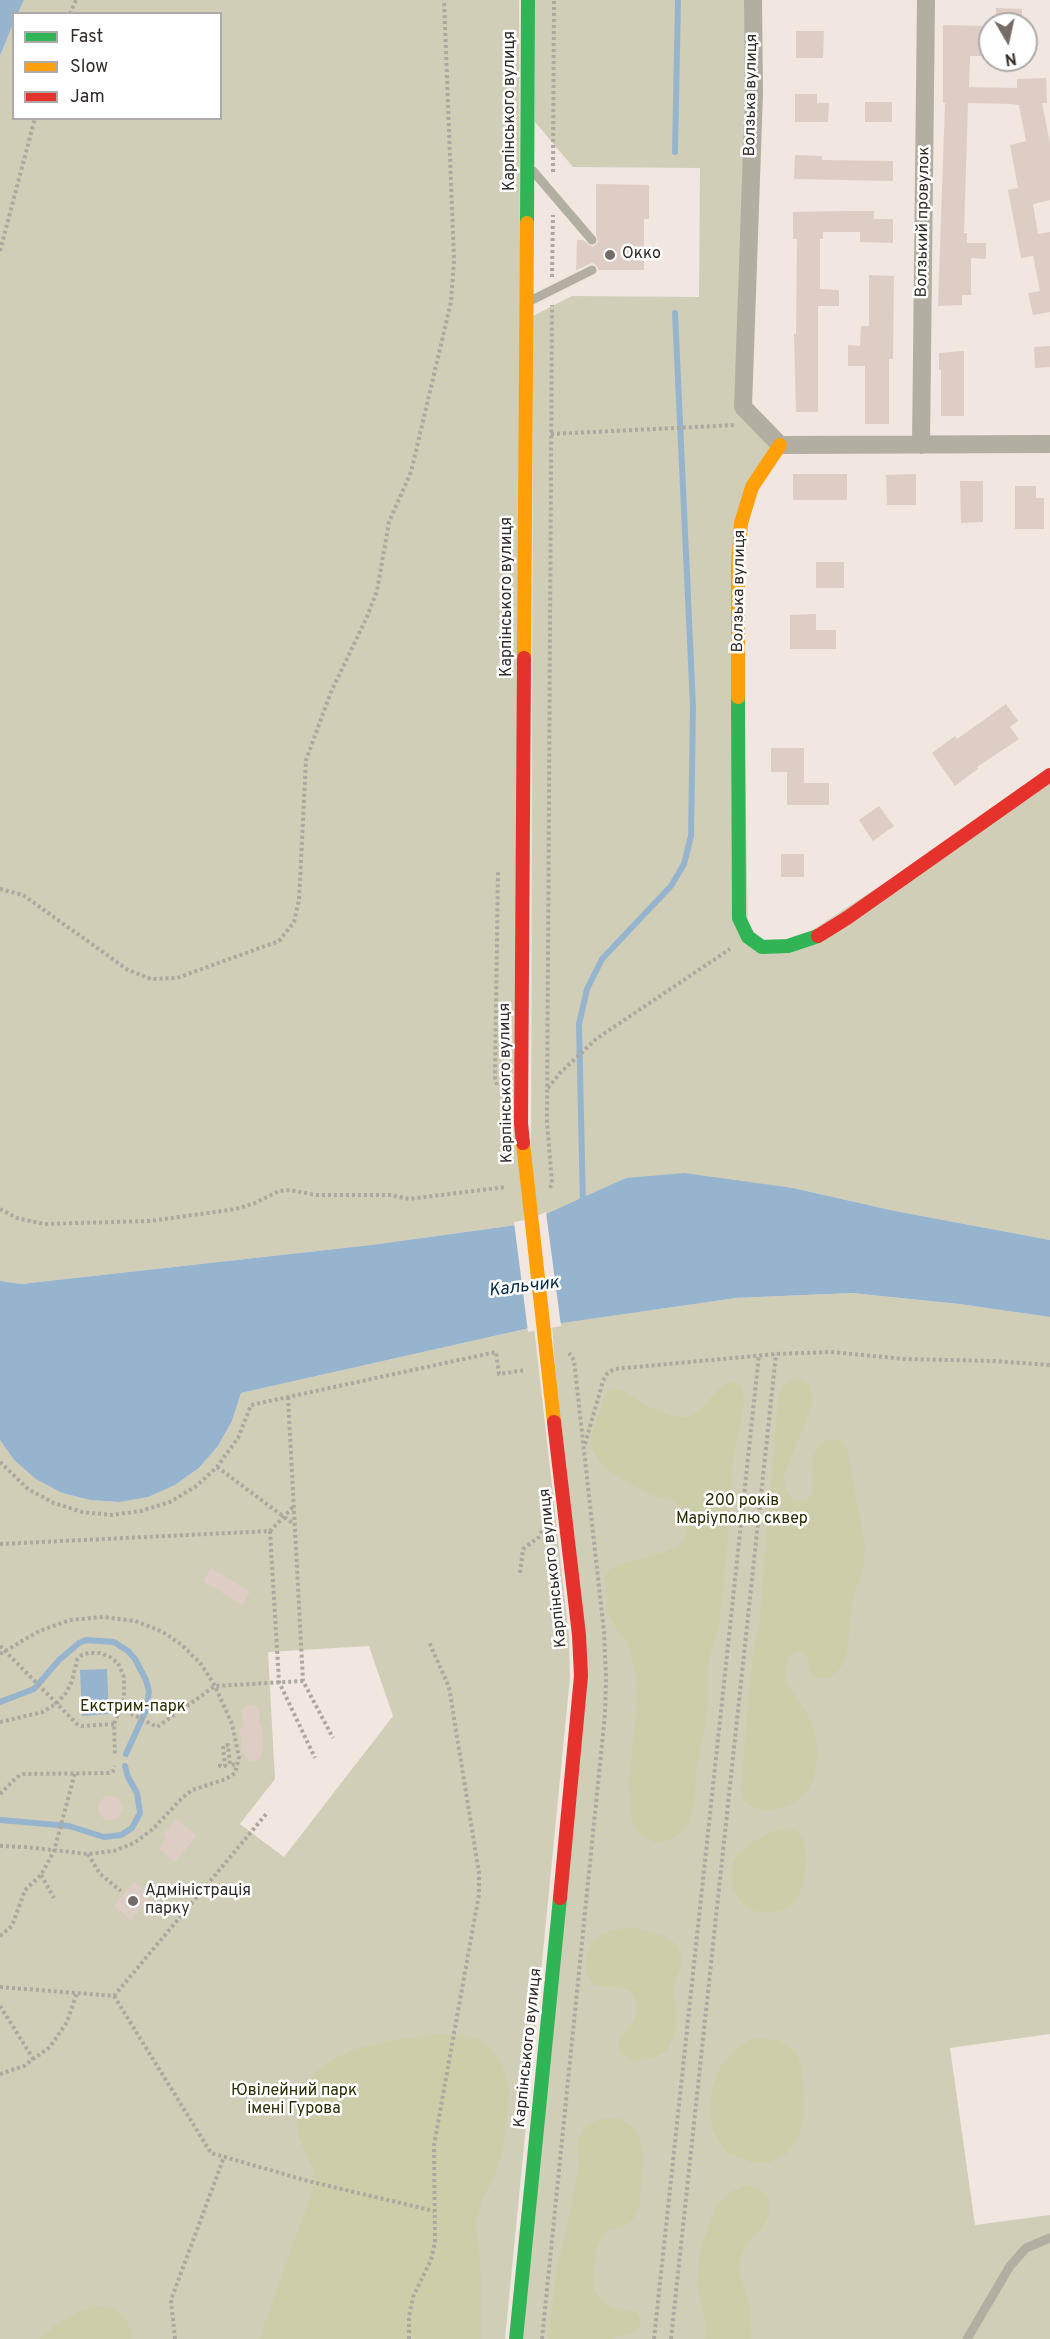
<!DOCTYPE html>
<meta charset="utf-8">
<style>
body{margin:0}
#map{position:relative;width:1050px;height:2339px;overflow:hidden;background:#f1e6e0;font-family:Overpass,sans-serif}
canvas{display:block}
.legend{position:absolute;left:12px;top:12px;width:210px;height:108px;box-sizing:border-box;background:#fff;border:2px solid #adaaa9;margin:0;padding:8px 10px;list-style:none;font-size:18px;color:#322b27}
.legend li{display:flex;align-items:center;gap:12px;height:30px}
.legend b{width:30px;border:2px solid #adaaa9}
.north{position:absolute;left:978px;top:12px;width:60px;height:60px;box-sizing:border-box;background:#fff;border:2px solid #adaaa9;border-radius:50%;rotate:171deg;font-size:16px;font-weight:700;line-height:24px;text-align:center;color:#322b27}
.north::after{content:'';display:block;margin:auto;width:21px;height:27px;background:#756c68;clip-path:polygon(50% 0,100% 100%,50% 72%,0 100%)}
</style>
<div id="map">
<canvas width="1050" height="2339"></canvas>
<ul class="legend">
<li><b style="height:8px;background:#30b455"></b>Fast</li>
<li><b style="height:8px;background:#ff9f0a"></b>Slow</li>
<li><b style="height:8px;background:#e5322d"></b>Jam</li>
</ul>
<div class="north">N</div>
</div>
<script>
const c = document.querySelector('canvas').getContext('2d');
c.lineJoin = 'round';
function paint(path, color) {
  c.fillStyle = color;
  c.fill(path, 'evenodd');
}
function toPath(rows) {
  const path = new Path2D();
  for (const r of rows) {
    if (r.length === 3) {
      path.moveTo(r[0] + r[2], r[1]);
      path.arc(r[0], r[1], r[2], 0, 2 * Math.PI);
      continue;
    }
    path.moveTo(r[0], r[1]);
    for (let i = 2; i < r.length; i += 2) path.lineTo(r[i], r[i + 1]);
  }
  return path;
}
function strokePath(path, color, width, dash) {
  c.strokeStyle = color;
  c.lineWidth = width;
  c.lineCap = dash ? 'butt' : 'round';
  c.setLineDash(dash || []);
  c.stroke(path);
}
function write(font, color, halo, rows, align = 'center') {
  c.font = font + ' Overpass,sans-serif';
  c.lineWidth = 5;
  c.setLineDash([]);
  c.textBaseline = 'middle';
  c.strokeStyle = halo;
  c.fillStyle = color;
  for (const [text, x, y, turn = 0] of rows) {
    c.save();
    c.translate(x, y);
    c.rotate((+turn || 0) * Math.PI / 180);
    c.textAlign = isNaN(turn) ? turn : align;
    if (halo) c.strokeText(text, 0, 0);
    c.fillText(text, 0, 0);
    c.restore();
  }
}
const green = toPath([
 [24,0,519,0,524,1224,371,1245,21,1284,0,1281,0,56,13,24,14,118,220,118,220,14,18,13],
 [535,0,753,0,743,407,780,445,741,523,748,937,788,946,1050,775,1050,1240,895,1211,793,1188,626,1178,538,1219,531,1160,533,316,572,296,699,297,700,168,573,167,535,122],
 [852,1293,959,1304,1050,1317,1050,2034,950,2048,975,2225,1050,2215,1050,2339,516,2339,579,1712,552,1324,736,1298],
 [534,1327,569,1636,570,1677,505,2339,0,2339,0,1440,14,1460,62,1493,90,1500,119,1502,175,1485,199,1468,218,1446,232,1421,241,1393],
 [369,1646,393,1716,284,1857,240,1824,275,1779,268,1652]
]);
const forest = toPath([
 [791,1379,804,1381,811,1387,813,1399,807,1419,784,1475,786,1491,793,1500,804,1501,812,1495,813,1457,819,1445,829,1439,841,1441,847,1448,865,1547,864,1564,852,1601,847,1654,840,1669,828,1678,816,1678,809,1669,807,1656,798,1651,789,1657,785,1670,787,1684,808,1715,815,1735,818,1756,814,1779,805,1794,788,1806,769,1811,754,1808,744,1801,741,1787,752,1662,760,1616,778,1399,782,1386],
 [734,1381,740,1384,743,1391,744,1403,732,1465,728,1537,719,1626,708,1663,708,1698,704,1732,696,1769,695,1803,688,1825,675,1838,657,1843,644,1838,634,1828,630,1813,629,1780,637,1700,636,1676,627,1643,615,1627,608,1613,605,1577,609,1570,617,1565,664,1552,679,1545,686,1535,687,1524,683,1510,673,1501,651,1495,626,1482,609,1470,598,1460,592,1448,591,1435,603,1400,609,1390,615,1388,620,1389,648,1406,671,1416,682,1417,690,1417,699,1411,718,1390,726,1383],
 [784,1828,796,1830,804,1840,806,1856,804,1880,799,1896,788,1908,771,1913,754,1911,742,1903,732,1887,731,1868,736,1856,751,1843,770,1832],
 [634,1928,665,1936,676,1944,681,1955,681,1968,675,1981,674,1994,677,2017,675,2035,665,2052,650,2059,632,2061,621,2053,618,2045,620,2037,628,2030,635,2019,637,2008,635,1999,630,1991,619,1987,601,1987,592,1984,587,1975,585,1965,587,1953,593,1941,603,1934,616,1929],
 [441,2034,463,2035,479,2039,491,2048,501,2063,507,2079,509,2093,503,2150,495,2175,482,2200,476,2222,481,2275,481,2339,259,2339,313,2189,314,2172,298,2135,296,2112,303,2089,317,2071,335,2058,357,2048,405,2038],
 [755,2038,778,2040,796,2052,802,2068,804,2113,798,2139,785,2155,768,2163,753,2163,727,2153,712,2130,710,2111,712,2088,722,2064,740,2045],
 [619,2118,634,2127,641,2142,643,2159,640,2203,632,2221,622,2227,608,2230,601,2238,596,2250,593,2281,595,2292,602,2302,614,2308,636,2311,640,2318,640,2325,636,2331,610,2339,548,2339,556,2272,566,2233,579,2166,577,2141,585,2126,600,2119],
 [746,2185,759,2188,769,2199,769,2214,762,2228,747,2243,740,2260,740,2274,750,2306,751,2339,705,2339,706,2326,697,2285,700,2249,716,2207,730,2192],
 [98,2306,114,2309,125,2318,132,2333,131,2339,39,2339,57,2324,79,2311]
]);
const water = toPath([
 [0,0,24,0,18,13,14,14,13,24,0,56],
 [684,1173,793,1188,895,1211,1050,1240,1050,1317,959,1304,852,1293,736,1298,534,1327,241,1393,232,1421,218,1446,199,1468,175,1485,148,1497,119,1502,90,1500,62,1493,36,1479,14,1460,0,1440,0,1281,21,1284,371,1245,524,1224,626,1178],
 [107,1669,109,1714,82,1716,80,1670]
]);
const pier = toPath([
 [546,1212,561,1326,528,1332,514,1222,530,1219]
]);
const stream = toPath([
 [675,152,678,0],
 [583,1206,579,1024,587,989,602,959,671,886,684,864,691,836,693,707,675,313],
 [0,1702,34,1689,59,1660,79,1643,86,1640,114,1642,128,1651,135,1659,146,1680,149,1691,147,1708,126,1754],
 [0,1820,69,1826,104,1837,121,1835,132,1828,140,1813,137,1793,128,1777,125,1766]
]);
const building = toPath([
 [996,8,1022,9,1022,24,996,24],
 [943,25,984,26,984,56,970,56,969,87,1017,88,1017,79,1046,78,1047,103,1042,103,1050,143,1050,200,1033,204,1038,234,1050,232,1050,312,1033,315,1028,293,1040,291,1033,256,1021,258,1008,190,1018,188,1010,145,1026,141,1019,105,1010,104,968,103,964,233,967,233,967,243,986,243,986,259,971,258,971,295,962,295,962,305,938,306,945,103,943,103],
 [796,31,824,31,823,58,796,58],
 [795,94,817,94,817,103,829,103,828,122,795,122],
 [865,102,892,102,892,122,865,122],
 [795,155,822,156,822,160,893,161,893,181,794,179],
 [596,184,649,185,649,219,644,219,644,270,599,270,596,265,592,263,576,270,577,240,583,240,593,247,598,242,596,234],
 [847,211,874,211,874,219,893,219,893,243,860,242,860,232,823,232,823,239,820,239,820,289,839,290,839,306,818,306,818,412,796,412,794,334,796,334,797,239,793,239,793,212],
 [869,275,894,276,893,359,889,359,889,424,865,424,865,366,848,366,848,345,860,346,861,326,869,326],
 [1050,346,1050,367,1035,368,1034,347],
 [964,351,964,416,941,416,941,370,939,370,939,353],
 [793,474,847,474,847,500,793,500],
 [916,474,916,505,887,505,886,475],
 [960,481,983,481,983,522,961,523],
 [1015,486,1036,486,1036,498,1044,498,1044,529,1015,529],
 [816,562,844,562,844,588,816,588],
 [816,614,816,630,836,630,836,649,790,649,790,615],
 [1006,704,1018,721,1010,727,1019,739,977,767,978,769,955,786,932,753,955,736,957,739],
 [771,748,804,748,804,783,829,783,829,805,787,805,787,772,771,772],
 [879,806,894,826,873,841,859,820],
 [781,854,804,854,804,877,781,877],
 [211,1568,250,1592,242,1605,203,1581],
 [247,1705,254,1705,259,1709,260,1725,263,1727,262,1755,257,1761,250,1761,242,1753,240,1729,243,1725,242,1710],
 [110,1808,12],
 [176,1819,197,1836,175,1862,159,1849,167,1838,163,1835],
 [134,1882,151,1896,131,1920,114,1906]
]);
const path = toPath([
 [70,14,76,0],
 [553,172,554,0],
 [0,251,35,118],
 [552,277,553,215],
 [551,434,736,425],
 [0,889,23,895,128,970,151,979,177,978,279,941,294,922,299,900,306,760,331,692,366,619,377,591,389,522,411,472,451,302,454,260,444,0],
 [497,1085,495,1077,498,871],
 [548,1088,560,1073,596,1039,730,949],
 [550,1188,552,1183,547,1122,552,305],
 [0,1209,17,1218,44,1224,150,1221,236,1209,255,1203,279,1191,290,1190,316,1195,390,1195,409,1199,506,1187],
 [288,1397,303,1681,333,1738],
 [585,1444,603,1381,607,1374,614,1369,776,1354,831,1352,905,1359,994,1361,1050,1365],
 [0,1462,28,1489,54,1503,82,1512,112,1515,141,1511,170,1502,195,1487,217,1467,238,1438,251,1405,496,1352,499,1374,526,1370],
 [217,1467,295,1525],
 [270,1531,279,1682,315,1758],
 [0,1544,270,1531,294,1506],
 [520,1573,523,1549,539,1537,543,1529],
 [0,1646,77,1724,82,1726,114,1724],
 [0,1654,39,1631,70,1620,103,1617,135,1621,161,1631,182,1645,201,1664,215,1686,232,1724,239,1757,235,1773,226,1779,192,1790,181,1799,153,1829,134,1843,114,1851,88,1854,25,1847,0,1846],
 [120,1708,157,1727,215,1686,303,1681],
 [0,1722,43,1712,57,1703,66,1693,72,1681,77,1660,82,1655,89,1653,100,1653,110,1657,118,1663,124,1677,124,1699,114,1724,115,1754],
 [220,1764,220,1766,225,1766,223,1746,228,1745,230,1765,238,1764],
 [0,1794,17,1777,24,1774,110,1773,113,1771,115,1766],
 [88,1854,100,1874,121,1891],
 [41,1875,54,1898],
 [0,1936,12,1926,25,1890,41,1875,54,1851,75,1773],
 [0,1987,114,1996],
 [114,1996,211,2153,308,2181,434,2211],
 [114,1996,267,1813],
 [0,2006,34,2060],
 [0,2074,24,2066,50,2047,67,2022,77,1993],
 [175,2339,171,2300,224,2157],
 [409,2339,409,2316,413,2297,431,2260,435,2242,434,2145,479,1894,479,1873,449,1687,429,1642],
 [542,2339,605,1714,606,1678,604,1632,574,1360,569,1353],
 [654,2339,759,1355],
 [671,2339,776,1354]
]);
const lane = toPath([
 [533,171,592,240],
 [528,302,592,270],
 [967,2339,1010,2266,1026,2248,1050,2238]
]);
const street = toPath([
 [753,0,754,93,743,407,780,445,1050,444],
 [921,445,926,0]
]);
const fast = toPath([
 [527,223,528,0],
 [738,697,739,918,748,937,762,947,788,946,818,936],
 [516,2339,560,1898]
]);
const slow = toPath([
 [524,658,527,223],
 [738,697,738,566,741,523,752,487,780,445],
 [523,1143,554,1422]
]);
const jam = toPath([
 [818,936,847,918,1050,775],
 [523,1143,521,1123,524,658],
 [554,1422,579,1635,581,1676,560,1898]
]);
const markers = [
 [610,255,6,"#756c68"],
 [133,1901,6,"#756c68"]
];
const streetNames = [
 ["Волзька вулиця",752,95,-89],
 ["Карпінського вулиця",511,111,-90],
 ["Волзький провулок",924,222,-89],
 ["Волзька вулиця",740,591,-89],
 ["Карпінського вулиця",508,597,-90],
 ["Карпінського вулиця",507,1083,-91],
 ["Карпінського вулиця",554,1568,-96],
 ["Карпінського вулиця",529,2048,-84]
];
const poiNames = [
 ["Окко",622,255],
 ["Адміністрація",145,1892],
 ["парку",145,1910]
];
const parkNames = [
 ["200 років",742,1502],
 ["Маріуполю сквер",742,1520],
 ["Екстрим-парк",133,1708],
 ["Ювілейний парк",294,2092],
 ["імені Гурова",294,2110]
];
const waterNames = [
 ["Кальчик",524,1288,-7]
];
paint(green, '#d1ceb8');
paint(forest, '#cecdaa');
paint(water, '#97b4ce');
paint(pier, '#f1e6e0');
strokePath(stream, '#97b4ce', 6);
paint(building, '#ddcdc5');
strokePath(path, '#aca89f', 4, [3, 3]);
strokePath(lane, '#b2aea2', 9);
strokePath(street, '#b2aea2', 18);
strokePath(fast, '#30b455', 14);
strokePath(slow, '#ff9f0a', 14);
strokePath(jam, '#e5322d', 14);
for (const [x, y, r, color] of markers) {
  const dot = new Path2D();
  dot.arc(x, y, r, 0, 2 * Math.PI);
  c.fillStyle = color;
  c.fill(dot);
  strokePath(dot, '#fff', 2);
}
write('16px', '#322b27', '#fff', streetNames);
write('16px', '#322b27', '#fff', poiNames, 'left');
write('16px', '#2a2c00', '#fff', parkNames);
write('italic 18px', '#072c47', '#fff', waterNames);
</script>
